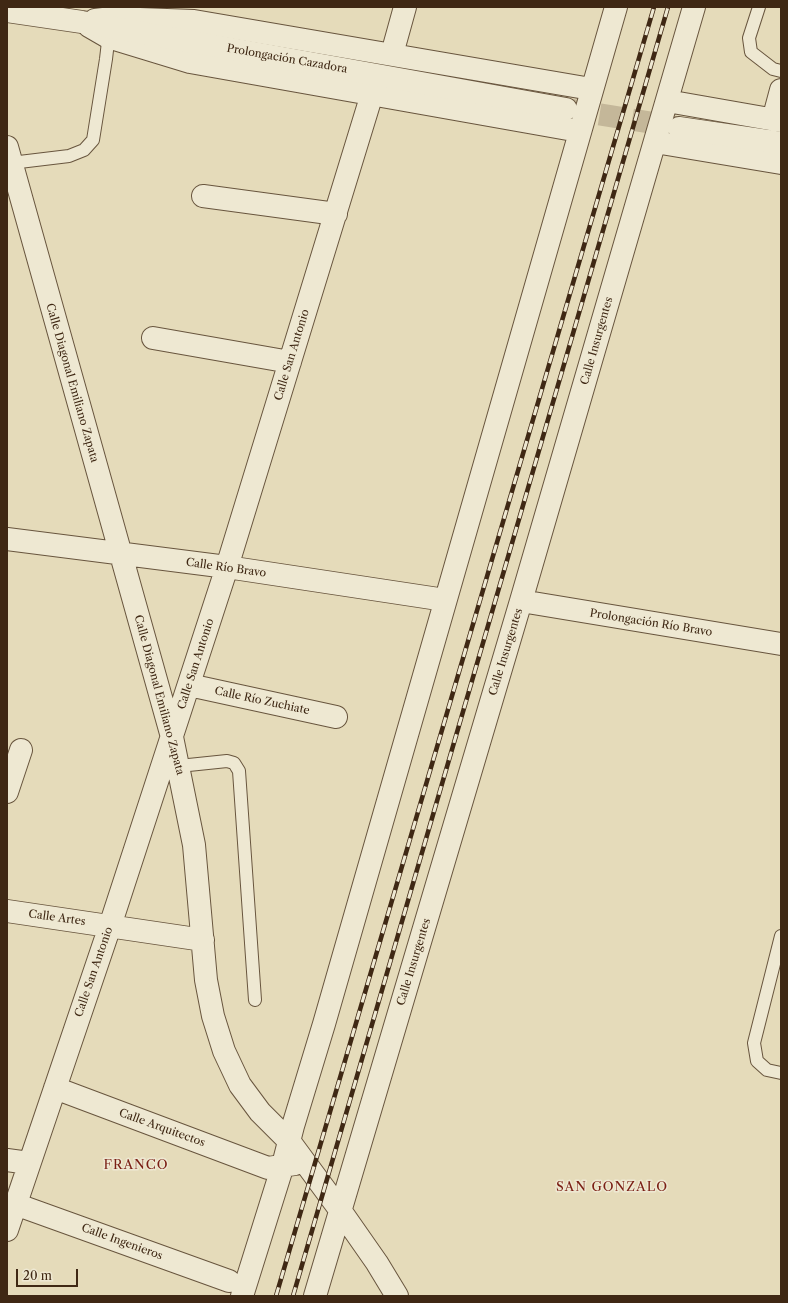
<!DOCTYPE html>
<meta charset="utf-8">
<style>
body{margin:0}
#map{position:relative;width:788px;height:1303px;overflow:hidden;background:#e5dbba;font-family:"Libre Caslon Text",serif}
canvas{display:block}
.frame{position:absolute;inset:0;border:8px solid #3f2814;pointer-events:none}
.scale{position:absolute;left:16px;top:1269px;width:62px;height:18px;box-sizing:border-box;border:2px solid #3f2814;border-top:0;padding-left:5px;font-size:12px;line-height:14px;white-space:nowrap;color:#3f2814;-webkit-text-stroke:3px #eee8d2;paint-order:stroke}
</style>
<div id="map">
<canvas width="788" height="1303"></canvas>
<div class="frame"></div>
<div class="scale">20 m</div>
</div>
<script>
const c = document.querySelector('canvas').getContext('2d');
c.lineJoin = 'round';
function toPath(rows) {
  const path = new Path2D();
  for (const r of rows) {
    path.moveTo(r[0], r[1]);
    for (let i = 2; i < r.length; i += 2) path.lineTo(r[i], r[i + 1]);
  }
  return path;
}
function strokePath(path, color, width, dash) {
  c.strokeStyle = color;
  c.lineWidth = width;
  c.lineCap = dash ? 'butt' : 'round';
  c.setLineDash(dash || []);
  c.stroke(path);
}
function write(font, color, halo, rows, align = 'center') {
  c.font = font + ' "Libre Caslon Text",serif';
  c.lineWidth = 3;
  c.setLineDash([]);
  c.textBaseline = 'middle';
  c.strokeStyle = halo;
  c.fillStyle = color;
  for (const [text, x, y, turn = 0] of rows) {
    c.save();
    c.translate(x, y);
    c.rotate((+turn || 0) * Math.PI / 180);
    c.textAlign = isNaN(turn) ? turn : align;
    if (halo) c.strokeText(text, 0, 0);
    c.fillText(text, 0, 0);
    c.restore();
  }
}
const tertiaryTunnel = toPath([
 [567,109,677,127]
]);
const service = toPath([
 [759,7,749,38,751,52,773,69,781,71],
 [11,163,69,156,84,150,93,140,106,59,109,33],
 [179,766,227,761,234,763,239,771,255,1000],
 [781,936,754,1043,757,1061,767,1070,781,1073]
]);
const minor = toPath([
 [95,20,112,18,194,21,591,89],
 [89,26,108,37,190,62,579,131],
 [392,54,405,7],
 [667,101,781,121],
 [773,120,781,90],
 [655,142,781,163],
 [7,147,172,737,194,845,206,980,213,1016,224,1051,240,1085,260,1112,290,1142,340,1210,377,1263,397,1296],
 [203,196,336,214],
 [153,338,290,362],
 [7,539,227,567,445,600],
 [521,601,781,644],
 [189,685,336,717],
 [7,792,21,750],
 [7,911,203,940],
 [55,1088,268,1168,295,1164],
 [7,1160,29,1163],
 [15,1204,229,1281],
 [7,1230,110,926,227,567,372,94],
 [242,1296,283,1165,293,1126,324,1024,616,7],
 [315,1296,521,601,694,7]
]);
const tertiary = toPath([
 [7,11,82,22,566,109],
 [679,128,781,143]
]);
const rail = toPath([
 [276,1296,654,7],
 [293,1296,668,7]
]);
const streetNames = [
 ["Prolongación Cazadora",287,59,10],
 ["Calle Insurgentes",597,341,-74],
 ["Calle San Antonio",292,355,-73],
 ["Calle Diagonal Emiliano Zapata",72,383,74],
 ["Calle Río Bravo",226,568,8],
 ["Prolongación Río Bravo",651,623,9],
 ["Calle Insurgentes",506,652,-73],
 ["Calle San Antonio",196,664,-72],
 ["Calle Diagonal Emiliano Zapata",159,695,75],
 ["Calle Río Zuchiate",262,701,12],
 ["Calle Artes",57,918,8],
 ["Calle Insurgentes",414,962,-73],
 ["Calle San Antonio",94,972,-71],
 ["Calle Arquitectos",162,1128,20],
 ["Calle Ingenieros",122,1242,20]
];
const quarterNames = [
 ["FRANCO",136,1165],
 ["SAN GONZALO",612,1187]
];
strokePath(tertiaryTunnel, '#c4b799', 22, [22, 11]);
strokePath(service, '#68553e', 14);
strokePath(minor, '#68553e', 24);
strokePath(tertiary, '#68553e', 24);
strokePath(service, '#eee8d2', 12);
strokePath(minor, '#eee8d2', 22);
strokePath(tertiary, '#eee8d2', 22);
strokePath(rail, '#3f2814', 4.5);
strokePath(rail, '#eee8d2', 3, [9]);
write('11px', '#3f2814', '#eee8d2', streetNames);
c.letterSpacing = '1px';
write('13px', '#7a1f14', '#eee8d2', quarterNames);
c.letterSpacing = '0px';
</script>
